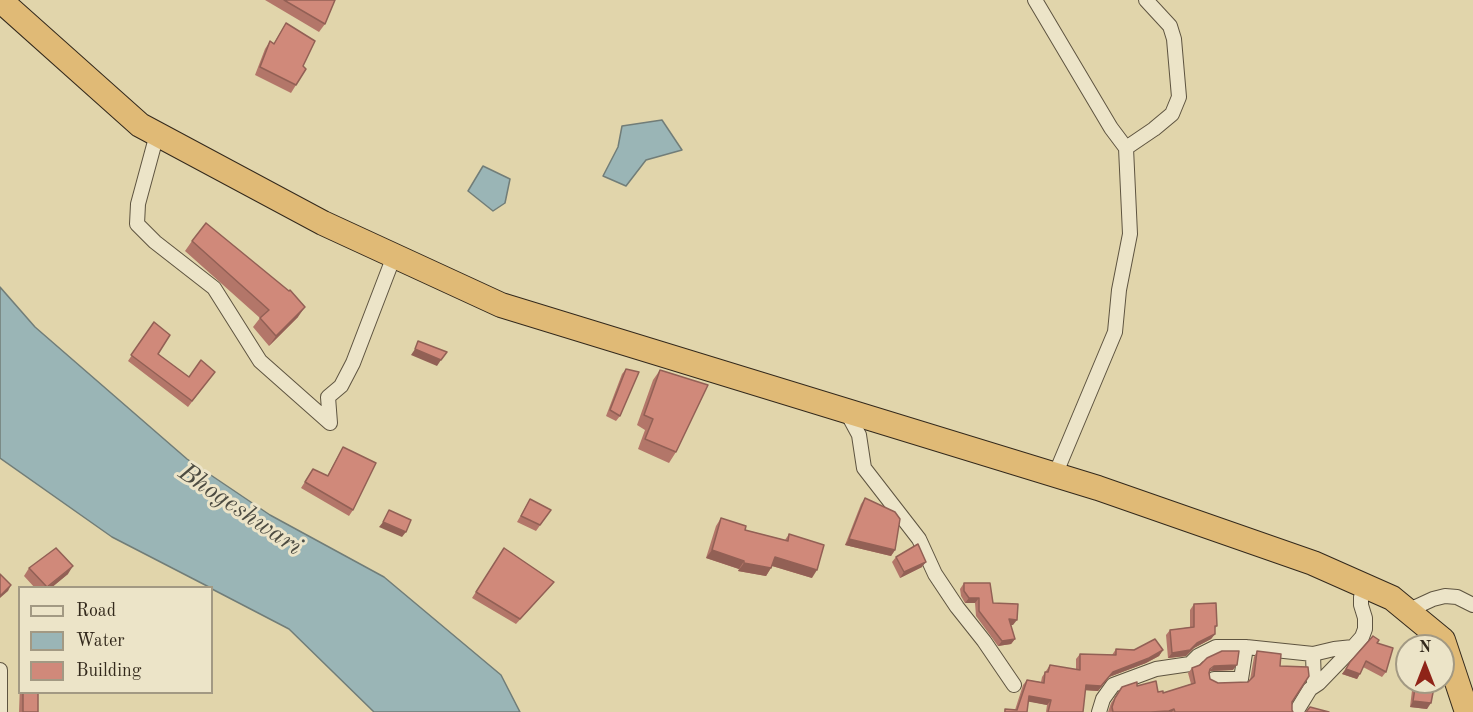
<!DOCTYPE html>
<style>
body{margin:0}
#map{position:relative;width:1473px;height:712px;overflow:hidden;background:#e1d5ab;font-family:"Old Standard TT",serif}
canvas{display:block}
.legend{position:absolute;left:18px;top:586px;width:195px;height:108px;box-sizing:border-box;background:#ece4c8;border:2px solid #a29983;margin:0;padding:8px 10px;list-style:none;font-size:18px;color:#33291c}
.legend li{display:flex;align-items:center;gap:12px;height:30px}
.legend b{width:30px;border:2px solid #a29983}
.north{position:absolute;left:1395px;top:634px;width:60px;height:60px;box-sizing:border-box;background:#ece4c8;border:2px solid #a29983;border-radius:50%;rotate:0deg;font-size:16px;font-weight:700;line-height:24px;text-align:center;color:#33291c}
.north::after{content:'';display:block;margin:auto;width:21px;height:27px;background:#8f2418;clip-path:polygon(50% 0,100% 100%,50% 72%,0 100%)}
</style>
<div id="map">
<canvas width="1473" height="712"></canvas>
<ul class="legend">
<li><b style="height:8px;background:#ece4c8"></b>Road</li>
<li><b style="height:16px;background:#9ab5b6"></b>Water</li>
<li><b style="height:16px;background:#d0897a"></b>Building</li>
</ul>
<div class="north">N</div>
</div>
<script>
const c = document.querySelector('canvas').getContext('2d');
c.lineJoin = 'round';
function paint(path, color) {
  c.fillStyle = color;
  c.fill(path, 'evenodd');
}
function toPath(rows) {
  const path = new Path2D();
  for (const r of rows) {
    path.moveTo(r[0], r[1]);
    for (let i = 2; i < r.length; i += 2) path.lineTo(r[i], r[i + 1]);
  }
  return path;
}
function strokePath(path, color, width, dash) {
  c.strokeStyle = color;
  c.lineWidth = width;
  c.lineCap = dash ? 'butt' : 'round';
  c.setLineDash(dash || []);
  c.stroke(path);
}
function write(font, color, halo, rows, align = 'center') {
  c.font = font + ' "Old Standard TT",serif';
  c.lineWidth = 6;
  c.setLineDash([]);
  c.textBaseline = 'middle';
  c.strokeStyle = halo;
  c.fillStyle = color;
  for (const [text, x, y, turn = 0] of rows) {
    c.save();
    c.translate(x, y);
    c.rotate((+turn || 0) * Math.PI / 180);
    c.textAlign = isNaN(turn) ? turn : align;
    if (halo) c.strokeText(text, 0, 0);
    c.fillText(text, 0, 0);
    c.restore();
  }
}
const water = toPath([
 [662,120,682,150,646,160,626,186,603,176,618,147,622,126,662,120],
 [483,166,510,179,505,203,493,211,468,191,483,166],
 [0,287,35,327,187,459,270,515,384,577,501,675,520,712,374,712,289,629,212,589,212,588,209,587,112,537,0,458,0,287]
]);
const street = toPath([
 [1035,0,1111,128,1126,148,1154,129,1172,114,1179,97,1174,39,1170,26,1146,0],
 [157,134,138,204,137,224,155,242,214,288,260,361,330,423],
 [846,411,859,435,864,468,919,539,935,574,957,607,984,641,1014,685],
 [330,423,328,397,341,386,353,363,394,256],
 [1055,475,1115,332,1119,290,1130,234,1126,148],
 [1407,611,1433,599,1445,596,1457,597,1473,605],
 [1313,654,1314,686],
 [0,670,0,712],
 [1214,679,1241,679,1246,647],
 [1099,712,1103,699,1113,685,1156,669,1190,664,1198,656,1216,647,1246,647,1313,654,1334,649,1353,647],
 [1296,712,1310,689,1319,683,1347,654,1362,637,1365,629,1365,618,1361,605,1361,597,1367,587]
]);
const highway = toPath([
 [0,0,140,125,323,223,501,305,1098,488,1313,563,1392,598,1443,640,1467,712]
]);
const wall = toPath([
 [265,0,335,0,325,24,319,32],
 [286,23,303,66,296,85,291,93,255,75,265,49,270,41,274,43],
 [192,241,298,317,269,346,253,327,260,318,185,251],
 [154,322,158,354,189,377,211,377,188,407,128,361],
 [626,369,620,416,616,421,606,416,622,374],
 [660,370,676,452,669,463,638,449,645,430,637,425,653,380],
 [343,447,353,510,349,516,301,488,313,469,327,476],
 [865,498,895,550,891,556,845,545,861,504],
 [530,499,551,510,536,531,517,522],
 [721,518,745,530,785,540,789,534,812,578,772,566,766,576,738,571,739,569,706,558,716,526],
 [504,548,554,582,550,587,516,624,472,598],
 [896,557,922,567,900,578,892,562],
 [29,568,68,574,51,588,35,588,24,576],
 [964,583,993,603,1013,625,1011,625,1015,639,1011,644,998,646,976,616,975,603,965,603,961,596,960,589],
 [1194,604,1217,626,1215,628,1215,634,1211,639,1194,648,1186,656,1168,658,1166,635,1170,630,1190,627,1190,610],
 [1377,643,1386,672,1382,677,1363,667,1357,679,1342,674,1350,662],
 [1116,649,1163,650,1159,656,1146,663,1109,677,1098,691,1085,690,1083,712,1046,712,1047,705,1028,701,1027,712,1004,712,1005,709,1015,710,1023,685,1027,680,1041,682,1042,677,1050,665,1076,670,1076,659,1080,654,1112,655],
 [1257,651,1280,666,1292,702,1292,710,1293,712,1108,712,1111,703,1122,687,1137,686,1158,692,1163,693,1191,684,1188,673,1192,668,1233,670,1210,671,1209,673,1210,679,1218,683,1248,682,1250,680,1254,657],
 [1413,682,1435,682,1427,709,1410,707],
 [20,684,20,693,38,693,38,712,19,712]
]);
const shadedWall = toPath([
 [305,307,298,317,269,346,276,336],
 [415,349,441,360,437,366,411,355],
 [383,522,406,532,402,537,379,527],
 [849,539,895,550,891,556,845,545],
 [712,550,744,561,739,569,706,558],
 [775,557,817,570,812,578,769,565],
 [926,562,922,567,900,578,904,572],
 [744,563,771,568,766,576,738,571],
 [73,566,68,574,51,588,47,588],
 [11,585,8,591,0,598,0,596],
 [969,598,979,598,975,603,965,603],
 [1009,619,1017,620,1013,625,1005,625],
 [1215,634,1211,639,1194,648,1186,656,1168,658,1172,653,1197,643],
 [1015,639,1011,644,998,646,1002,641],
 [1163,650,1159,656,1146,663,1109,677,1098,691,1082,690,1086,685,1113,672],
 [1237,665,1233,670,1210,671,1207,674,1214,666],
 [1346,669,1360,674,1357,679,1342,674],
 [1029,696,1051,700,1047,705,1025,701],
 [1413,701,1431,703,1427,709,1410,707],
 [1174,709,1172,712,1151,712]
]);
const building = toPath([
 [284,0,335,0,325,24,284,0],
 [286,23,315,41,303,66,306,69,296,85,260,67,270,41,274,44,286,23],
 [206,223,289,291,290,290,305,307,276,336,260,318,269,310,192,241,206,223],
 [154,322,170,335,158,354,189,377,201,360,215,372,192,401,131,355,154,322],
 [418,341,447,352,441,360,415,349,418,341],
 [626,369,639,372,620,416,610,410,626,369],
 [660,370,708,385,676,452,645,439,653,419,644,415,660,370],
 [343,447,376,463,353,510,305,482,313,469,328,476,343,447],
 [865,498,895,512,900,519,895,550,849,539,865,498],
 [530,499,551,510,540,525,521,516,530,499],
 [389,510,411,520,406,532,383,522,389,510],
 [721,518,746,526,745,530,788,541,789,534,824,545,817,570,775,557,771,568,744,563,744,561,712,550,721,518],
 [918,544,926,562,904,572,896,557,918,544],
 [56,548,73,566,47,587,29,568,56,548],
 [504,548,554,582,520,619,476,592,504,548],
 [0,574,11,585,0,596,0,574],
 [964,583,990,583,993,603,1018,604,1017,620,1009,619,1015,639,1002,641,979,611,979,598,969,598,964,591,964,583],
 [1216,603,1217,626,1215,626,1215,634,1197,643,1190,650,1172,653,1170,630,1194,627,1194,604,1216,603],
 [1373,636,1379,640,1377,643,1393,648,1386,672,1366,661,1360,674,1346,669,1350,662,1373,636],
 [1155,639,1163,650,1149,658,1113,672,1101,686,1086,685,1083,712,1048,712,1051,700,1029,696,1027,712,1005,712,1005,709,1017,710,1027,680,1044,683,1045,672,1048,672,1050,665,1080,670,1080,654,1116,655,1116,649,1134,650,1155,639],
 [1222,651,1239,651,1237,665,1214,666,1210,669,1209,673,1210,679,1218,683,1248,682,1254,676,1257,651,1281,654,1280,666,1308,667,1309,676,1292,702,1292,710,1293,712,1175,712,1174,709,1169,711,1151,712,1113,712,1112,707,1115,698,1122,687,1137,682,1137,686,1156,681,1158,692,1163,691,1163,693,1195,683,1192,668,1200,665,1207,658,1222,651],
 [1416,682,1435,682,1431,703,1413,701,1416,682],
 [23,693,38,693,38,712,23,712,23,693],
 [1310,707,1329,712,1306,712,1310,707]
]);
const waterNames = [
 ["Bhogeshwari",240,510,34]
];
paint(water, '#9ab5b6');
strokePath(water, '#717d78', 1.5);
strokePath(street, '#5e5440', 16);
strokePath(highway, '#33291c', 26);
strokePath(street, '#ece4c8', 14);
strokePath(highway, '#e0ba76', 24);
paint(wall, '#b37669');
paint(shadedWall, '#926055');
paint(building, '#d0897a');
strokePath(building, '#926055', 1.5);
write('italic 26px', '#4d4c42', '#ece4c8', waterNames);
</script>
